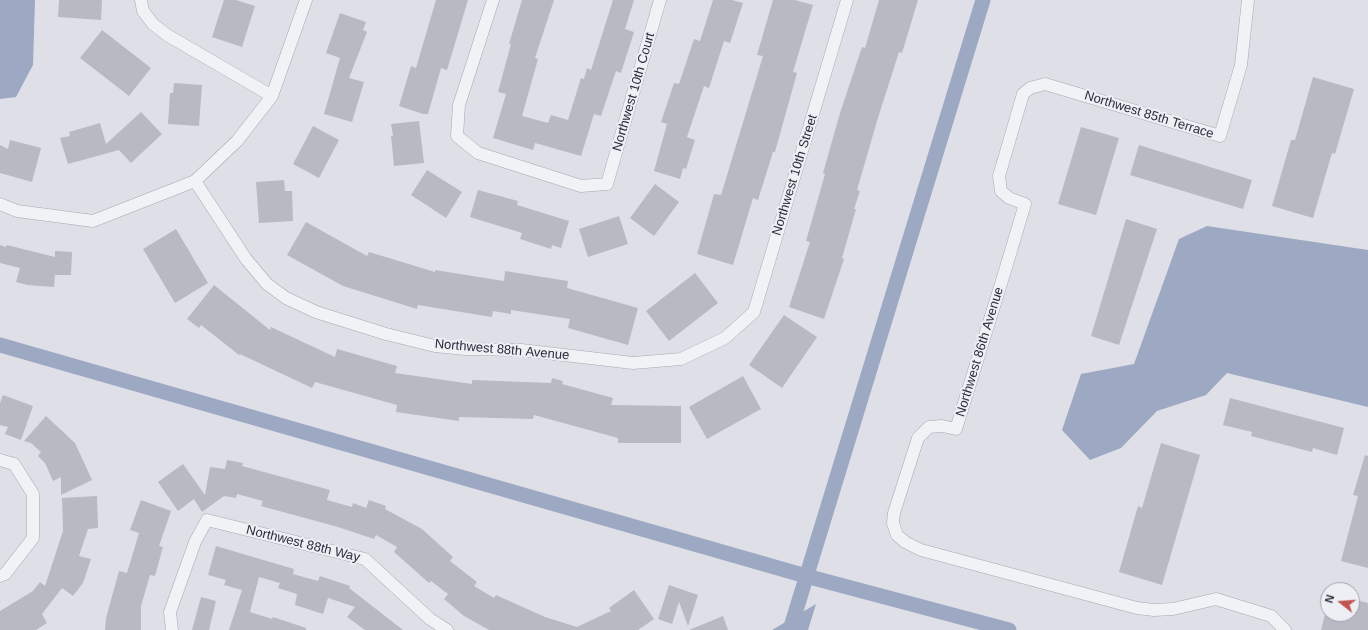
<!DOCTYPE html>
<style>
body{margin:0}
#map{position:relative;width:1368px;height:630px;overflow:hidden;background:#dfe0e7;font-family:Arial,sans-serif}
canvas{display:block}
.north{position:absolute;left:1320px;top:582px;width:40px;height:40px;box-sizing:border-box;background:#eeeff4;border:1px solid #9fa1aa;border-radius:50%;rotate:287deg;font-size:11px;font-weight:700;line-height:16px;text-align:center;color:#292d3c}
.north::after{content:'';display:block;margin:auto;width:14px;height:18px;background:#c0544f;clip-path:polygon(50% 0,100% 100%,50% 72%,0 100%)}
</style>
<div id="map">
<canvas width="1368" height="630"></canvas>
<div class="north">N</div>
</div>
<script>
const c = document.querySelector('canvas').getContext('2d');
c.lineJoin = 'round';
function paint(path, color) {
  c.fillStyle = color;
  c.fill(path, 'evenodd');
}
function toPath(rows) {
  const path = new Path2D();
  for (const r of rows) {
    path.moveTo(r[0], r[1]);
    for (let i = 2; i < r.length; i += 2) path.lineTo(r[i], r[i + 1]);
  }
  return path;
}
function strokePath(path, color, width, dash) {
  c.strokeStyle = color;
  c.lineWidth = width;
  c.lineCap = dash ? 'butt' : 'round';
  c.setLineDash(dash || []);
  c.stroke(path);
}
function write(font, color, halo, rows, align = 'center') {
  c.font = font + ' Arial,sans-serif';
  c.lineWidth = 4;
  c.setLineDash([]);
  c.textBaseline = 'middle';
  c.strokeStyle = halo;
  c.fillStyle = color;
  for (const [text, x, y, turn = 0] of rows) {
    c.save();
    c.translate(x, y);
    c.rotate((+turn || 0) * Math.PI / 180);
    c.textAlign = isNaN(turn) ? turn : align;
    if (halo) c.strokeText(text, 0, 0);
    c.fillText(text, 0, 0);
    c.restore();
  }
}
const water = toPath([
 [0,0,35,0,33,65,16,97,0,99],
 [1207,226,1368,250,1368,407,1227,373,1206,395,1157,411,1121,448,1090,460,1062,430,1081,374,1134,364,1179,239],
 [816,604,808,630,772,630]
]);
const canal = toPath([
 [0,345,806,576,1009,630],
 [790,630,983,0]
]);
const building = toPath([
 [59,0,102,0,101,20,58,17],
 [224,0,236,0,255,6,242,47,212,37],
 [436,0,468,0,447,70,441,68,428,114,423,114,399,106,411,66,416,68],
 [522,0,554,0,535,58,538,59,522,116,548,123,551,115,568,120,581,78,584,79,587,68,591,70,613,0,634,0,625,29,634,32,621,73,616,71,601,116,594,114,581,156,535,143,533,150,493,138,506,94,498,92,511,44,509,44],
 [713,0,732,0,743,3,730,43,724,41,709,88,704,86,687,137,695,140,686,169,683,168,680,179,654,171,667,124,661,122,674,83,679,84,694,39,700,41],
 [773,0,795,0,813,5,793,72,797,73,775,152,773,152,758,200,753,198,733,265,697,254,714,194,721,195,741,129,763,56,757,55],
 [879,0,918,0,902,53,899,52,877,121,857,190,860,191,854,209,856,209,842,258,844,259,824,319,789,307,810,242,806,241,825,174,823,173,840,113,862,47,865,48],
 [340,13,366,22,363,30,367,32,349,78,364,82,352,122,324,114,340,58,326,53],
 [102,30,151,68,129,96,80,58],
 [1313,77,1354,89,1335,154,1332,153,1313,218,1272,206,1291,140,1295,140],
 [174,83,202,85,199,126,168,124,170,93,173,93],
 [141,112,162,134,131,163,119,150,68,164,60,138,70,136,69,132,100,123,106,144],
 [419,121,424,163,394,166,391,136,393,136,391,124],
 [313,126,339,140,319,178,293,164],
 [1081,127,1119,138,1096,215,1058,204],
 [10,140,41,148,32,182,0,173,0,145,8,149],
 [1139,145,1252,180,1243,209,1130,175],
 [427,170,462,192,446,218,411,195],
 [284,180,285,191,292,191,293,221,259,223,256,182],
 [655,184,679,202,654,236,630,218],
 [478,190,518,201,517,205,569,221,561,248,552,245,551,249,520,239,522,233,470,217],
 [619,216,628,244,588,257,579,229],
 [1126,219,1157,229,1119,345,1091,336],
 [306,222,367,256,369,252,435,272,435,270,504,281,505,271,568,281,567,288,638,308,628,345,568,328,570,319,511,310,511,314,493,311,492,317,418,305,417,309,343,286,287,255],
 [176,229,208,283,175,303,143,249],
 [0,245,6,247,7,245,55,257,55,251,72,252,71,275,55,275,54,287,27,285,16,282,20,268,0,263],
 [695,273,718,303,669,341,646,311],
 [214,285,270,330,271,327,335,357,337,349,397,366,395,373,472,384,472,380,551,383,552,378,563,381,562,384,613,398,611,405,681,406,681,443,618,443,618,438,534,415,533,419,459,417,459,421,396,412,397,405,315,382,312,388,240,354,239,355,201,325,199,328,187,319],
 [784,315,817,337,782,388,749,365],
 [743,376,761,409,707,439,689,407],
 [3,395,33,406,21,440,5,434,8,427,0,425,0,403],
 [1230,398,1344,428,1337,455,1313,448,1312,452,1251,436,1252,432,1223,425],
 [46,416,75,443,92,480,61,495,61,477,53,481,45,463,38,456,41,452,31,443,24,441],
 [1161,443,1200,455,1162,585,1119,572,1138,506,1142,508],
 [1365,455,1368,456,1368,568,1341,561,1358,496,1353,495],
 [227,460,243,463,242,466,330,490,327,500,352,507,353,503,366,508,369,500,386,506,385,509,422,529,453,557,450,561,477,582,474,586,494,598,496,595,545,617,577,627,611,611,609,608,634,590,654,619,638,630,489,630,464,616,444,599,448,594,431,581,429,583,394,552,397,547,376,535,374,539,338,527,261,506,263,501,237,494,236,498,224,496,202,512,194,499,178,511,158,482,183,464,205,495,210,467,225,469],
 [97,496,98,528,88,529,79,556,91,559,83,583,73,596,62,588,42,614,47,623,36,630,0,630,0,611,33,591,40,582,45,586,63,531,62,498],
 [141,500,171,511,159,546,163,547,155,576,150,575,141,606,141,630,105,630,106,618,119,571,127,573,139,533,130,530],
 [216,546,294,569,293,574,318,581,320,576,350,586,349,588,403,630,365,630,347,617,355,607,328,598,323,614,295,605,297,594,278,588,280,583,259,577,250,612,272,619,273,617,306,628,306,630,229,630,242,590,224,585,226,580,208,575],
 [669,585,698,595,688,626,679,602,672,624,658,619],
 [201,597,216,601,209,630,192,630],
 [1352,599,1368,603,1368,630,1321,630,1325,614,1352,614],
 [723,616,728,630,689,630]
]);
const minor = toPath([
 [141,0,143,11,153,24,167,35,272,96],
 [493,0,459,105,457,136,478,153,581,186,607,184,660,0],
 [1248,0,1241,65,1220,136,1045,84,1030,88,1023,94,999,176,1001,191,1009,198,1025,204,1004,274,956,429,942,426,929,427,918,438,894,513,893,523,897,535,905,542,921,550,1137,608,1154,610,1173,609,1216,599,1271,616,1285,630],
 [195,181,246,259,267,284,286,298,316,312,386,334,435,346,465,349,521,350,633,363,681,359,725,338,754,312,847,0],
 [0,204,17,211,93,221,195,181,237,141,272,96,306,0],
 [0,460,14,464,33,494,33,538,5,574,0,576],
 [172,630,170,612,195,542,207,520,365,559,430,619,447,630]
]);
const streetNames = [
 ["Northwest 10th Court",634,92,-74],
 ["Northwest 85th Terrace",1149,115,17],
 ["Northwest 10th Street",795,175,-73],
 ["Northwest 88th Avenue",502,350,5],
 ["Northwest 86th Avenue",980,352,-73],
 ["Northwest 88th Way",303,544,14]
];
paint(water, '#9da8c3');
strokePath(canal, '#9da8c3', 15);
paint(building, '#b7b9c3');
strokePath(minor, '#a5a7b0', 13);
strokePath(minor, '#f1f2f5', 12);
write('13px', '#292d3c', '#eeeff4', streetNames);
</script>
